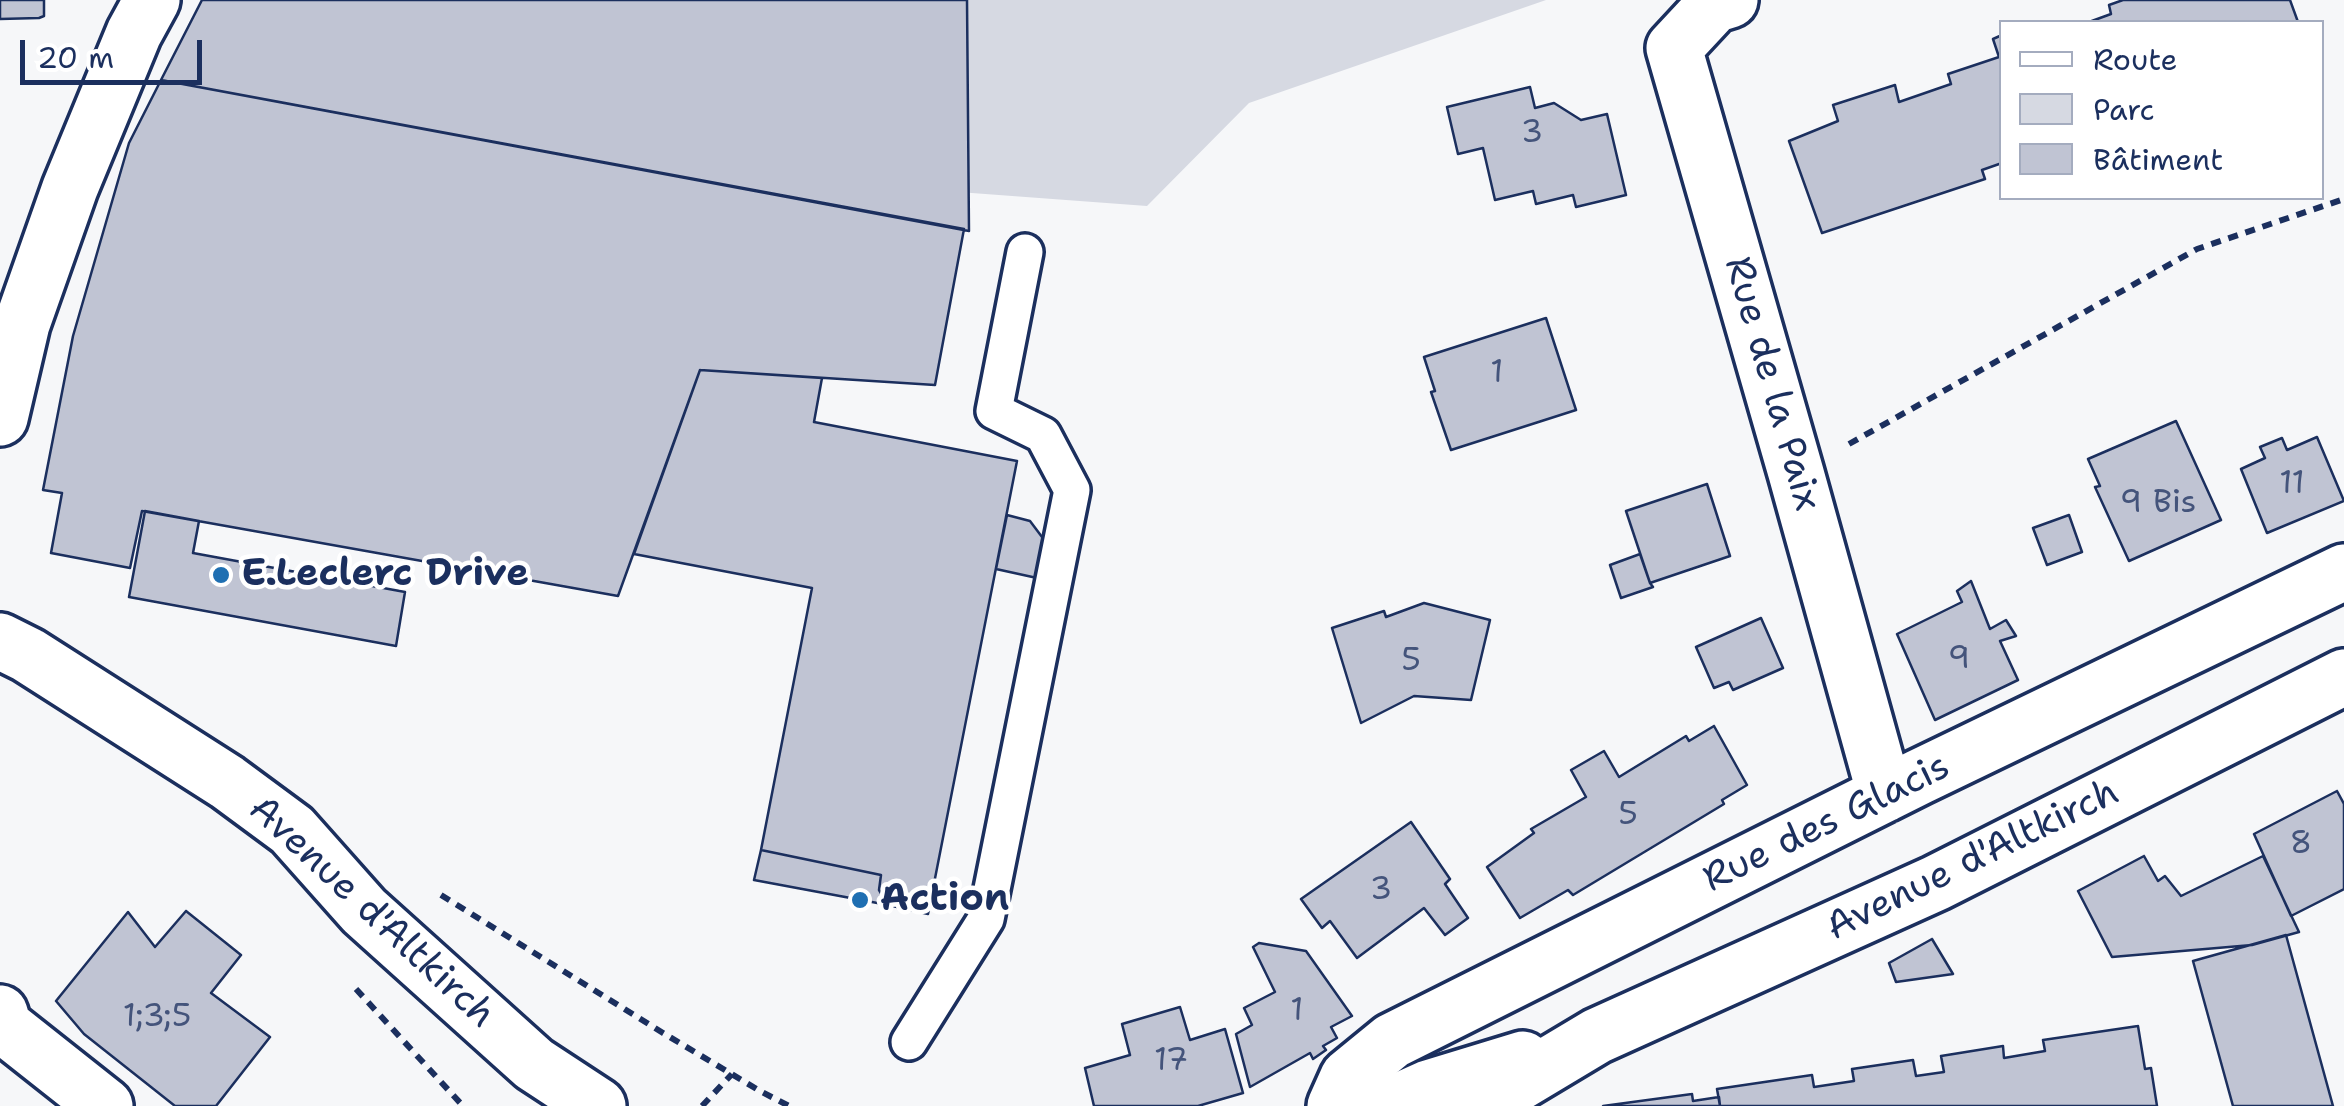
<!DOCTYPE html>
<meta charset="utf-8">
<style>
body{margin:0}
#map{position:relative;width:2344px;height:1106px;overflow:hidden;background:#f6f7f9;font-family:"Shantell Sans",sans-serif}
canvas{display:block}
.legend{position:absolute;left:1999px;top:20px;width:325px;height:180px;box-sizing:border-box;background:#fff;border:2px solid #a4acbf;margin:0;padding:12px 18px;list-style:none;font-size:30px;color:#1b2f5e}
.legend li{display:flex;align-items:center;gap:20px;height:50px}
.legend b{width:50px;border:2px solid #a4acbf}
.scale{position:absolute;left:20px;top:40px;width:182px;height:45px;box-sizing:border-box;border:5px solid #1b2f5e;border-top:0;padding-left:12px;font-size:30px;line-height:35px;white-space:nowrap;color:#1b2f5e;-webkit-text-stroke:8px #fff;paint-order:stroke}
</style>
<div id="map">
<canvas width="2344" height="1106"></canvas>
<ul class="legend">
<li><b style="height:12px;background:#fff"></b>Route</li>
<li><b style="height:28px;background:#d6d9e2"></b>Parc</li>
<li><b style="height:28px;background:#c0c4d3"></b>Bâtiment</li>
</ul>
<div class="scale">20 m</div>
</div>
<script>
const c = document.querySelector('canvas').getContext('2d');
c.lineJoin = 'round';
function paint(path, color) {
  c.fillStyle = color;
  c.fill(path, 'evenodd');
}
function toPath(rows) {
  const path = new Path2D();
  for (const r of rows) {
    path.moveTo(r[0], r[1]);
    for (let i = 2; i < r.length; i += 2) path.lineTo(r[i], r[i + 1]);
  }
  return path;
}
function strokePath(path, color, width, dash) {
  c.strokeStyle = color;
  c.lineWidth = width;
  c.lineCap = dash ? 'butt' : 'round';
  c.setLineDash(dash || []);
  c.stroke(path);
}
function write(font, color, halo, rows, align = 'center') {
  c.font = font + ' "Shantell Sans",sans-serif';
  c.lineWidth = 9;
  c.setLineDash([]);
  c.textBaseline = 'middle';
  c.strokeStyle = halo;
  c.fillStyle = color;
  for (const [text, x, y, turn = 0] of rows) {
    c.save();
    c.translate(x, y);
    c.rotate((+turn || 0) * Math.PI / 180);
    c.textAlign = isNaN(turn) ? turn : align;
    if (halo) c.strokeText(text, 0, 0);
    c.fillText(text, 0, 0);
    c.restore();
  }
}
const green = toPath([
 [848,0,1546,0,1249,103,1147,206,810,181]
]);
const building = toPath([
 [0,0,44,0,44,16,39,18,0,19,0,0],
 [202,0,967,0,969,231,161,80,202,0],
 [2123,0,2290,0,2298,22,2089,22,2111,14,2109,5,2123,0],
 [2002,35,2002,163,1982,170,1985,179,1822,233,1789,141,1838,121,1833,105,1895,85,1899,102,1951,84,1948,74,1999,57,1993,39,2002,35],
 [161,80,964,229,935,385,700,370,618,596,142,511,130,568,51,553,62,493,43,490,73,336,129,143,161,80],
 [1530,87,1535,108,1554,103,1581,120,1607,114,1626,195,1576,207,1573,195,1536,204,1533,191,1495,200,1483,148,1458,154,1447,107,1530,87],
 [1546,318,1576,410,1451,450,1431,392,1435,391,1424,357,1546,318],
 [700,370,822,378,814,422,1017,461,928,914,888,905,879,890,881,875,761,850,812,588,634,554,700,370],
 [2176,421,2221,520,2129,561,2095,487,2100,486,2088,459,2176,421],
 [2317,437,2344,501,2267,533,2241,469,2265,458,2260,447,2282,438,2287,450,2317,437],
 [1707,484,1730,556,1650,583,1626,511,1707,484],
 [145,511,199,521,193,553,405,592,396,646,129,597,145,511],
 [1007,515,1030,521,1045,541,1037,578,996,569,1007,515],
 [2069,515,2082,552,2047,565,2033,528,2069,515],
 [1640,554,1650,583,1653,587,1621,598,1610,565,1640,554],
 [1971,581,1990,629,2006,620,2016,636,2000,641,2018,680,1935,720,1897,634,1962,602,1957,591,1971,581],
 [1424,603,1490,620,1471,700,1414,696,1361,723,1332,628,1384,611,1386,617,1424,603],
 [1761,618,1783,668,1733,690,1729,682,1714,688,1696,647,1761,618],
 [1714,726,1747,785,1722,800,1724,804,1573,895,1568,890,1520,918,1487,867,1534,833,1531,829,1586,797,1571,770,1604,751,1619,777,1686,736,1689,741,1714,726],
 [2337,791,2344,804,2344,889,2291,916,2254,834,2337,791],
 [1411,822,1450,879,1445,884,1468,918,1445,935,1424,908,1357,958,1330,921,1322,928,1301,899,1411,822],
 [761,850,881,875,879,890,888,905,754,880,761,850],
 [2144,856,2158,881,2165,876,2181,896,2263,856,2299,932,2252,945,2112,957,2078,891,2144,856],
 [186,911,241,955,211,993,270,1037,216,1106,175,1106,84,1034,56,1001,128,912,155,947,186,911],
 [2286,935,2333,1106,2233,1106,2193,961,2286,935],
 [1932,939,1953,974,1896,982,1889,963,1932,939],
 [1259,943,1306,951,1352,1016,1331,1027,1337,1038,1323,1046,1326,1050,1313,1059,1310,1053,1250,1087,1236,1034,1252,1025,1244,1008,1275,992,1253,947,1259,943],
 [1180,1007,1190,1040,1225,1029,1243,1093,1198,1106,1094,1106,1085,1068,1130,1055,1122,1024,1180,1007],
 [2138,1026,2145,1069,2151,1068,2157,1106,1720,1106,1717,1089,1812,1075,1814,1087,1854,1081,1852,1069,1913,1060,1916,1076,1944,1072,1941,1056,2003,1046,2004,1058,2045,1051,2043,1040,2138,1026],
 [1692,1094,1693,1101,1719,1097,1720,1106,1603,1106,1692,1094]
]);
const path = toPath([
 [1849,444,2197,249,2344,199],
 [441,895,663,1033,760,1091,789,1106],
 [356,989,463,1106],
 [702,1106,732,1074]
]);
const lane = toPath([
 [909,1042,986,919,1072,490,1043,435,994,411,1025,252]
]);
const street = toPath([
 [1730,0,1714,5,1674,48,1796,473,1885,794],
 [0,1013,4,1026,105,1106],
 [1335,1106,1348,1077,1392,1041,1919,777,2344,572]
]);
const secondary = toPath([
 [0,418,22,324,70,188,134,33,152,0],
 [0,641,28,655,227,782,292,830,364,911,534,1064,598,1106],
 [1388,1106,1428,1088,1523,1059],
 [1480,1106,1597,1036,1936,883,2344,677]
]);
const markers = [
 [221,575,10,"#1f6fb2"],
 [860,900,10,"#1f6fb2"]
];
const numberNames = [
 ["3",1532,134],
 ["1",1497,374],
 ["11",2292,485],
 ["9 Bis",2158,504],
 ["9",1959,660],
 ["5",1411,662],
 ["5",1628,816],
 ["8",2301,845],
 ["3",1381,891],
 ["1",1297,1012],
 ["1;3;5",157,1018],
 ["17",1171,1062]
];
const streetNames = [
 ["Rue de la Paix",1771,384,74],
 ["Rue des Glacis",1827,824,-26],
 ["Avenue d'Altkirch",1973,861,-26],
 ["Avenue d'Altkirch",371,913,43]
];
const poiNames = [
 ["E.Leclerc Drive",241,575],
 ["Action",880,900]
];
paint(green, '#d6d9e2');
paint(building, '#c0c4d3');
strokePath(building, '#1b2f5e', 2.5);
strokePath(lane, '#1b2f5e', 42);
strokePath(street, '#1b2f5e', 62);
strokePath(secondary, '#1b2f5e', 62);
strokePath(path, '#1b2f5e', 6, [10, 8]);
strokePath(lane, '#fff', 35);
strokePath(street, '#fff', 55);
strokePath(secondary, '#fff', 55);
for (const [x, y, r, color] of markers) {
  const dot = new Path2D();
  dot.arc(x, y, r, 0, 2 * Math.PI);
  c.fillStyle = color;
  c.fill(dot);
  strokePath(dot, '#fff', 4);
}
write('32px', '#44547b', null, numberNames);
write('38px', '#1b2f5e', '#fff', streetNames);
write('bold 38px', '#1b2f5e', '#fff', poiNames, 'left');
</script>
